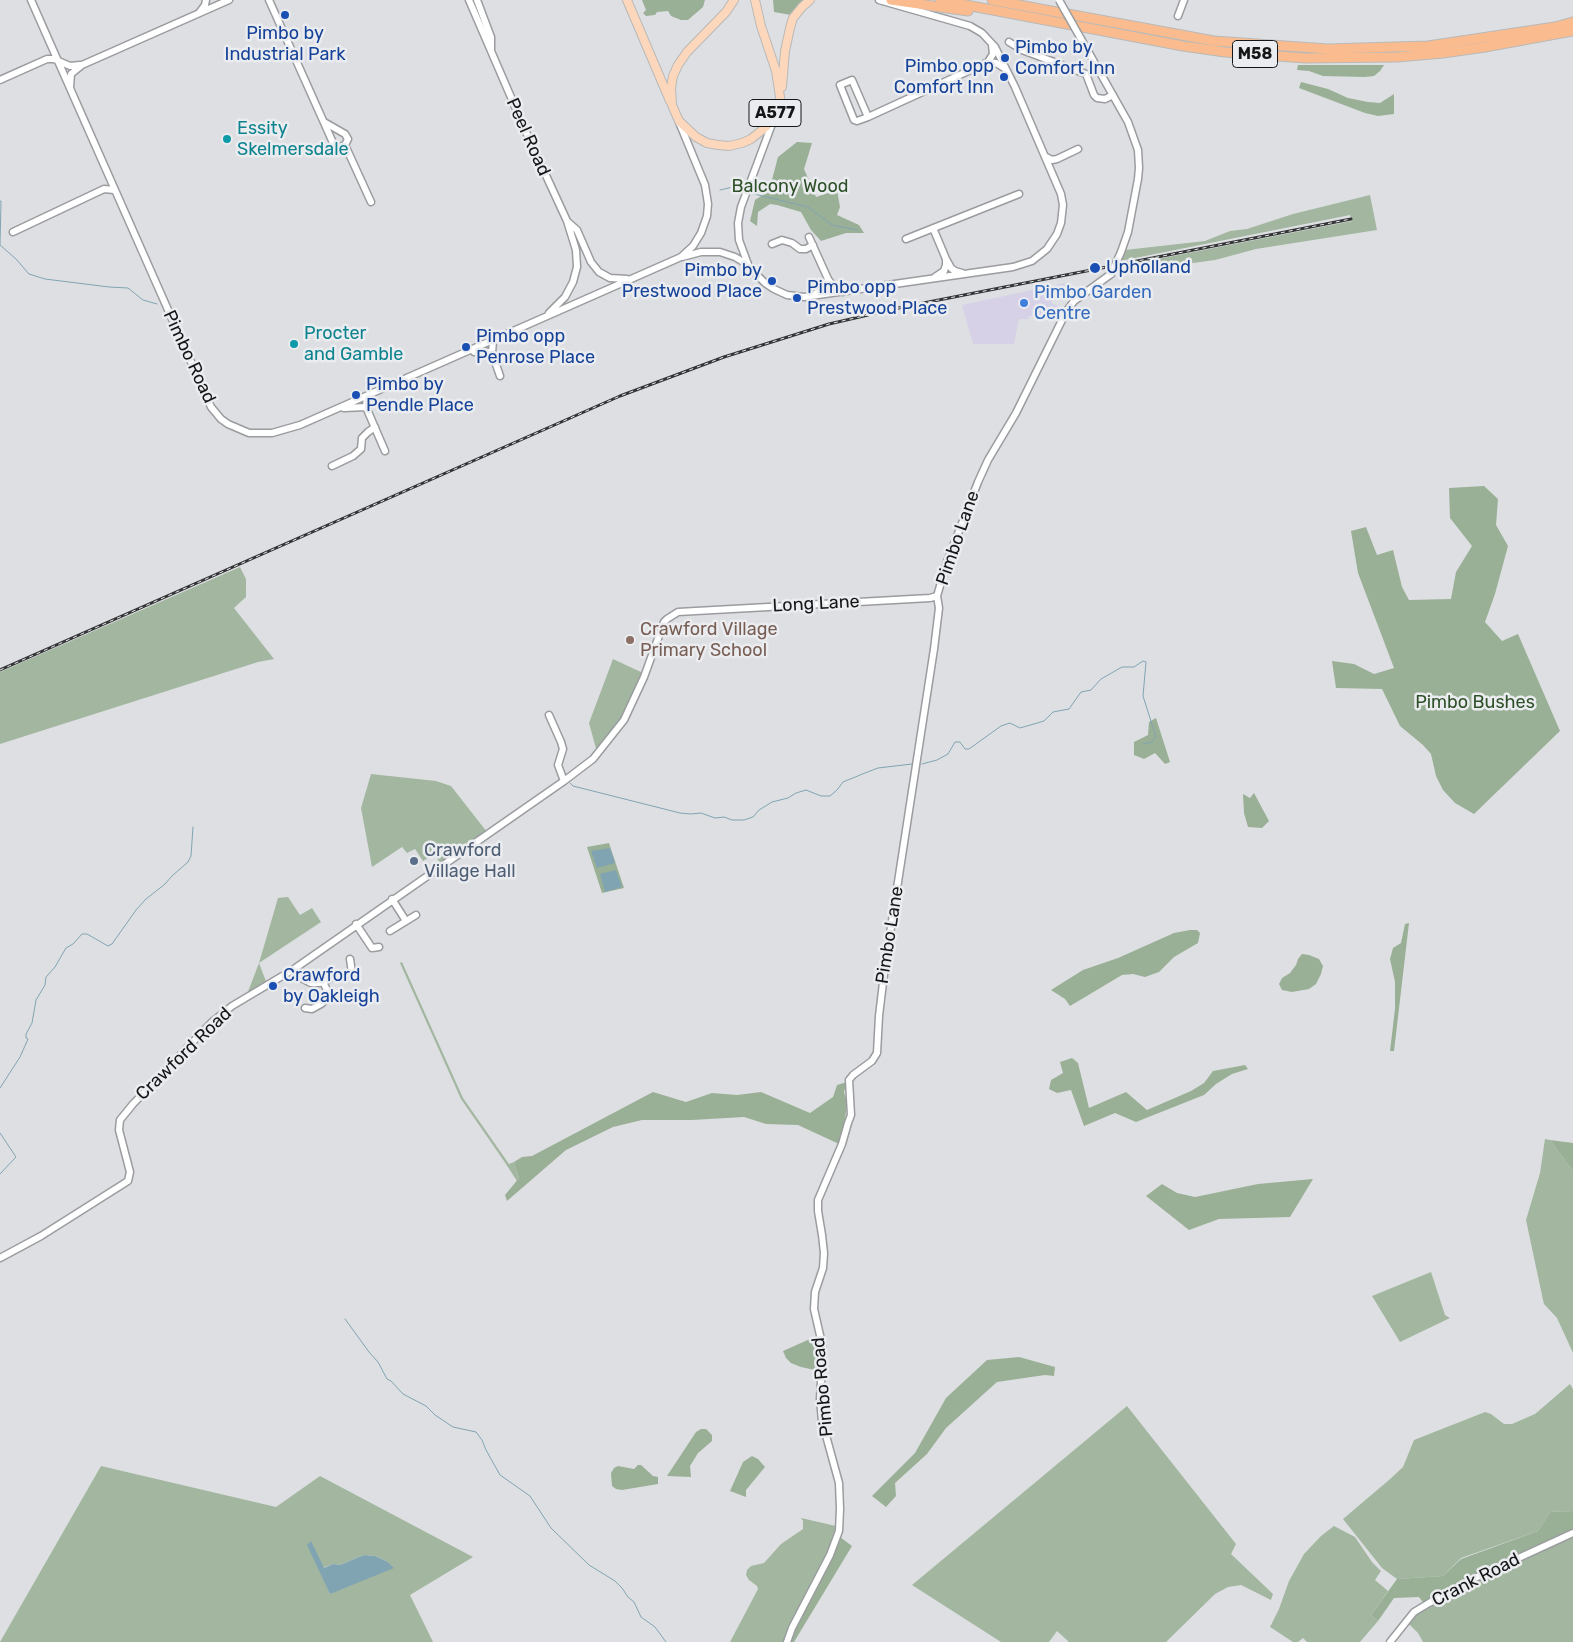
<!DOCTYPE html>
<style>
body{margin:0}
canvas{display:block;background:#dddfe2}
</style>
<canvas width="1573" height="1642"></canvas>
<script>
const c = document.querySelector('canvas').getContext('2d');
c.lineJoin = 'round';
function paint(path, color) {
  c.fillStyle = color;
  c.fill(path, 'evenodd');
}
function toPath(rows) {
  const path = new Path2D();
  for (const r of rows) {
    path.moveTo(r[0], r[1]);
    for (let i = 2; i < r.length; i += 2) path.lineTo(r[i], r[i + 1]);
  }
  return path;
}
function strokePath(path, color, width, dash) {
  c.strokeStyle = color;
  c.lineWidth = width;
  c.lineCap = dash ? 'butt' : 'round';
  c.setLineDash(dash || []);
  c.stroke(path);
}
function write(font, color, halo, rows, align = 'center') {
  c.font = font + ' Rubik,sans-serif';
  c.lineWidth = 5;
  c.setLineDash([]);
  c.textBaseline = 'middle';
  c.strokeStyle = halo;
  c.fillStyle = color;
  for (const [text, x, y, turn = 0] of rows) {
    c.save();
    c.translate(x, y);
    c.rotate((+turn || 0) * Math.PI / 180);
    c.textAlign = isNaN(turn) ? turn : align;
    if (halo) c.strokeText(text, 0, 0);
    c.fillText(text, 0, 0);
    c.restore();
  }
}
const commercial = toPath([
 [1065,283,1067,292,1052,295,1052,304,1066,308,1059,320,1047,314,1029,316,1028,319,1019,319,1014,344,973,344,962,305]
]);
const green = toPath([
 [1370,195,1377,230,1256,249,1215,260,1113,274,1117,267,1352,221,1350,215,1120,261,1125,250,1205,241,1230,231,1247,229,1293,214],
 [240,567,246,579,246,597,234,608,274,659,258,662,0,744,0,672],
 [613,659,643,673,622,719,597,752,589,723],
 [371,774,436,781,451,786,487,832,441,864,434,854,423,861,415,849,407,853,402,847,372,867,361,808],
 [288,897,300,915,312,908,321,922,259,963,267,984,246,997,259,963,278,898],
 [402,962,463,1098,509,1164,514,1162,519,1178,517,1181,504,1161,461,1099,400,963],
 [1545,1139,1550,1140,1573,1171,1573,1353,1557,1318,1544,1304,1543,1300,1526,1220,1540,1173],
 [1431,1272,1445,1315,1450,1318,1400,1342,1372,1296],
 [1570,1384,1573,1389,1573,1511,1550,1512,1538,1531,1461,1558,1443,1576,1397,1579,1382,1568,1343,1519,1389,1480,1403,1467,1414,1440,1485,1412,1491,1414,1504,1424,1512,1424,1535,1414],
 [1127,1406,1236,1544,1231,1554,1273,1594,1271,1600,1241,1585,1228,1587,1215,1594,1166,1642,1069,1642,1057,1631,1049,1642,1001,1642,912,1585],
 [101,1466,276,1507,320,1476,473,1557,410,1595,433,1642,0,1642],
 [311,1542,323,1568,333,1564,340,1565,364,1555,375,1556,386,1561,330,1594],
 [801,1518,836,1526,828,1551,784,1642,730,1642,758,1589,757,1586,749,1580,746,1575,747,1570,751,1566,764,1563,781,1544,803,1529,803,1521],
 [1334,1526,1355,1537,1372,1562,1381,1571,1375,1580,1388,1591,1371,1615,1378,1621,1360,1642,1307,1642,1303,1638,1298,1642,1293,1642,1270,1627,1279,1609,1289,1581,1304,1554,1321,1536],
 [1573,1533,1573,1642,1423,1642,1418,1633,1407,1622,1429,1603]
]);
const forest = toPath([
 [642,0,705,0,703,7,688,20,681,20,671,16,668,11,657,12,655,15,646,16,643,13,646,10],
 [773,0,805,0,791,15,774,12],
 [1298,65,1384,65,1380,71,1374,76,1365,77,1323,76,1309,71,1297,70],
 [1301,82,1328,89,1348,98,1368,102,1380,103,1394,94,1394,114,1378,116,1365,113,1299,88],
 [797,142,812,143,804,169,816,197,837,190,840,207,837,215,859,225,864,233,846,233,821,241,811,230,801,212,777,205,770,204,758,212,757,226,750,221,755,200,769,191,778,157],
 [1484,486,1498,499,1496,525,1508,546,1495,594,1485,622,1502,641,1518,634,1560,731,1474,814,1455,803,1443,790,1436,776,1431,754,1423,745,1400,726,1382,689,1336,688,1332,661,1354,664,1374,674,1394,668,1358,573,1351,531,1366,527,1377,555,1393,550,1402,587,1409,600,1451,599,1456,572,1472,546,1450,518,1449,488],
 [1156,718,1170,762,1165,764,1155,753,1144,759,1134,755,1134,742,1148,735,1149,722],
 [1254,793,1269,821,1262,828,1248,827,1244,813,1243,794,1250,798],
 [609,843,624,888,602,893,587,847],
 [1409,923,1394,1051,1390,1051,1395,1009,1395,982,1390,959,1393,948,1401,943,1405,924],
 [1190,930,1197,930,1200,933,1198,943,1174,957,1159,972,1145,977,1133,974,1122,975,1070,1006,1065,999,1051,990,1083,970,1118,958,1174,933],
 [1302,954,1309,955,1319,959,1323,966,1321,974,1316,984,1309,989,1292,992,1282,990,1279,984,1282,978,1290,973,1296,965,1298,959],
 [1072,1058,1078,1063,1089,1108,1126,1092,1147,1110,1191,1091,1204,1083,1213,1071,1245,1065,1248,1069,1232,1074,1216,1084,1204,1095,1136,1122,1115,1113,1084,1126,1071,1090,1057,1093,1049,1089,1051,1080,1063,1073,1060,1062],
 [847,1082,844,1092,847,1103,843,1137,839,1144,798,1125,766,1124,744,1117,692,1120,642,1120,613,1127,566,1150,507,1201,505,1195,519,1178,514,1162,522,1157,532,1156,653,1092,686,1102,712,1093,737,1095,761,1092,810,1113,833,1097,837,1085],
 [1550,1140,1573,1143,1573,1171],
 [1313,1179,1290,1217,1219,1219,1189,1230,1146,1196,1162,1184,1177,1193,1195,1197,1258,1184],
 [819,1335,819,1371,801,1367,791,1363,786,1358,783,1351],
 [1019,1357,1055,1367,1054,1376,1045,1375,997,1382,946,1428,927,1454,895,1483,896,1496,886,1507,872,1496,915,1453,946,1398,987,1360],
 [701,1429,706,1429,712,1435,712,1441,698,1453,690,1466,691,1477,667,1476,696,1432],
 [752,1456,758,1459,765,1467,746,1490,746,1497,730,1491,743,1462],
 [638,1465,641,1465,653,1476,658,1477,658,1484,622,1490,616,1489,612,1486,611,1473,614,1468,618,1466,634,1469],
 [1573,1511,1573,1533,1425,1605,1419,1597,1394,1598,1378,1621,1371,1615,1397,1579,1443,1576,1461,1559,1538,1531,1550,1512],
 [840,1537,852,1546,794,1642,791,1642,796,1627,833,1557]
]);
const water = toPath([
 [610,848,615,863,597,868,591,851],
 [616,870,622,887,605,892,600,874],
 [311,1541,324,1568,333,1564,340,1565,364,1555,375,1556,386,1561,394,1568,330,1594,307,1545]
]);
const stream = toPath([
 [720,190,733,187,743,191],
 [750,193,808,207,832,225,858,230],
 [0,201,1,201,0,245,16,259,29,274,45,279,109,287,128,288,143,300,157,304],
 [922,764,937,760,948,754,955,742,960,742,965,749,969,749,1001,726,1010,723,1020,728,1044,721,1053,712,1069,709,1081,692,1091,690,1101,679,1122,667,1134,667,1143,661,1146,662,1143,696,1156,737,1152,742,1143,744],
 [570,783,573,786,680,813,691,814,701,813,715,818,724,817,732,820,744,820,753,817,759,810,772,802,788,798,796,793,806,790,821,796,830,796,837,790,843,782,865,773,878,768,912,764],
 [0,1088,20,1057,28,1039,26,1038,26,1034,32,1023,36,1000,45,985,46,977,55,967,63,953,66,948,73,944,82,934,87,934,108,946,112,944,136,910,146,899,165,884,172,876,188,862,191,856,193,827],
 [0,1133,16,1157,0,1174],
 [345,1319,369,1352,378,1362,387,1379,391,1381,403,1394,426,1406,435,1415,453,1427,476,1432,482,1440,486,1450,500,1475,530,1496,551,1528,589,1565,615,1581,622,1588,628,1597,634,1602,641,1617,655,1627,666,1642]
]);
const minor = toPath([
 [31,0,211,407,221,419,228,424,249,433,272,433,300,425,681,257,693,246,701,233,707,216,708,204,705,185,679,122],
 [269,0,334,145,340,147,345,145,348,139,345,134,324,122],
 [469,0,526,132,567,221,576,250,577,267,573,282,565,297,549,313],
 [477,0,491,37,491,49],
 [199,13,205,5,206,0],
 [1178,16,1184,0],
 [1009,42,1022,50,1086,74,1094,95,1097,98,1105,99,1113,95],
 [1085,46,1128,122,1138,150,1139,168,1138,179,1128,232,1121,252],
 [988,62,993,54,992,45],
 [0,80,47,59,54,59,70,66,80,65],
 [70,87,71,74,82,65,229,0],
 [775,116,741,207,738,223,739,240,749,267,765,283,774,289,787,295,804,297,1013,267,1032,261,1047,249,1057,234,1061,223,1063,205,1061,194,1015,87,995,47,982,33,970,26,879,0],
 [868,117,852,80,840,85,854,120,857,121,868,117,988,62,996,63,1004,68],
 [345,145,371,202],
 [1046,157,1052,160,1057,159,1078,149],
 [568,222,577,230,591,262,599,272,610,278,627,279],
 [933,228,946,259,951,268,955,271,962,273],
 [13,232,104,189,114,190],
 [809,237,828,279,833,286,843,292],
 [906,239,1019,194],
 [772,244,782,240,792,243,800,249,806,249,813,245],
 [682,257,701,252,720,252,735,257,748,265],
 [935,277,944,271,946,265,946,261],
 [815,294,823,289,828,279],
 [493,341,492,353,500,376],
 [474,352,483,351,492,353],
 [367,396,366,407,385,451],
 [344,408,366,407],
 [332,466,353,456,361,449,362,438,368,432,375,427],
 [549,715,561,742,563,749,558,765,564,781],
 [392,899,406,921],
 [356,924,372,948,379,947],
 [390,931,416,915],
 [294,969,301,978,311,983,319,983,326,981,334,976,344,976,352,973,350,959],
 [305,1008,312,1009,321,1004,328,998,327,990,323,982],
 [0,1258,41,1236,128,1181,130,1172,119,1130,120,1120,133,1104,212,1022,232,1006,294,969,564,781,593,759,624,720,644,677,664,622,667,619,678,612,930,598,937,596],
 [787,1642,792,1628,830,1555,839,1531,840,1509,839,1483,822,1421,820,1399,822,1363,822,1344,814,1309,815,1292,823,1268,824,1253,822,1235,818,1211,818,1200,842,1144,848,1123,851,1115,849,1080,853,1075,872,1061,877,1053,879,1016,885,966,934,649,939,608,937,596,947,562,978,482,988,460,1016,413,1066,312,1074,301,1111,274],
 [1390,1642,1414,1612,1429,1603,1475,1578,1573,1533]
]);
const major = toPath([
 [627,0,670,101],
 [734,0,726,12,687,52,678,65,673,76,671,88,672,105,679,121,696,137,707,143,718,145,729,146,742,143,751,139,766,127,771,120,779,104,780,97,776,71,761,26,755,0],
 [782,87,785,51,790,28,793,18,802,7,810,0]
]);
const highway = toPath([
 [891,0,968,11],
 [940,0,1183,46,1225,52,1305,58,1397,57,1443,53,1485,47,1573,31],
 [992,0,1214,41,1328,49,1428,46,1555,27,1573,22]
]);
const rail = toPath([
 [0,670,620,396,724,357,829,324,903,307,1351,219]
]);
const minorBridge = toPath([
 [1059,0,1085,46],
 [1111,274,1121,252]
]);
const markers = [
 [285,15,5,"#1a4fb4"],
 [1005,58,5,"#1a4fb4"],
 [1004,77,5,"#1a4fb4"],
 [227,139,5,"#0f9aa8"],
 [1095,268,6,"#1a4fb4"],
 [772,281,5,"#1a4fb4"],
 [797,298,5,"#1a4fb4"],
 [1024,303,5,"#3f7fe0"],
 [294,344,5,"#0f9aa8"],
 [466,347,5,"#1a4fb4"],
 [356,395,5,"#1a4fb4"],
 [630,640,5,"#8d6e63"],
 [414,861,5,"#5c6f8a"],
 [273,986,5,"#1a4fb4"]
];
const shields = [
 [1255,54,45],
 [775,113,52]
];
const shieldNames = [
 ["M58",1255,54],
 ["A577",775,113]
];
const transitNames = [
 ["Pimbo by",285,34,"center"],
 ["Industrial Park",285,55,"center"],
 ["Pimbo by",1015,48],
 ["Comfort Inn",1015,69],
 ["Pimbo opp",994,67,"right"],
 ["Comfort Inn",994,88,"right"],
 ["Upholland",1106,268],
 ["Pimbo by",762,271,"right"],
 ["Prestwood Place",762,292,"right"],
 ["Pimbo opp",807,288],
 ["Prestwood Place",807,309],
 ["Pimbo opp",476,337],
 ["Penrose Place",476,358],
 ["Pimbo by",366,385],
 ["Pendle Place",366,406],
 ["Crawford",283,976],
 ["by Oakleigh",283,997]
];
const cultureNames = [
 ["Essity",237,129],
 ["Skelmersdale",237,150],
 ["Procter",304,334],
 ["and Gamble",304,355]
];
const streetNames = [
 ["Peel Road",528,137,66],
 ["Pimbo Road",189,357,65],
 ["Pimbo Lane",958,538,-71],
 ["Long Lane",816,604,-3],
 ["Pimbo Lane",890,935,-81],
 ["Crawford Road",184,1054,-44],
 ["Pimbo Road",823,1387,-95],
 ["Crank Road",1476,1580,-27]
];
const parkNames = [
 ["Balcony Wood",790,187],
 ["Pimbo Bushes",1475,703]
];
const shopNames = [
 ["Pimbo Garden",1034,293],
 ["Centre",1034,314]
];
const educationNames = [
 ["Crawford Village",640,630],
 ["Primary School",640,651]
];
const serviceNames = [
 ["Crawford",424,851],
 ["Village Hall",424,872]
];
paint(commercial, '#d6d1e7');
paint(green, '#a3b7a0');
paint(forest, '#9ab096');
paint(water, '#80a4b2');
strokePath(stream, '#80a4b2', 1);
strokePath(minor, '#9a9c9f', 9);
strokePath(major, '#b9b9b9', 10);
strokePath(highway, '#b9b9b9', 11);
strokePath(minor, '#fff', 6);
strokePath(major, '#fcd7bb', 8);
strokePath(highway, '#fabc8e', 9);
strokePath(rail, '#333435', 3);
strokePath(rail, '#eaecef', 1, [4]);
strokePath(minorBridge, '#9a9c9f', 9, []);
strokePath(minorBridge, '#fff', 6);
for (const [x, y, r, color] of markers) {
  const dot = new Path2D();
  dot.arc(x, y, r, 0, 2 * Math.PI);
  c.fillStyle = color;
  c.fill(dot);
  strokePath(dot, '#eaecef', 2);
}
for (const [x, y, w] of shields) {
  const box = new Path2D();
  box.roundRect(x - w / 2, y - 13.5, w, 27, 4);
  c.fillStyle = '#eaecef';
  c.fill(box);
  strokePath(box, '#151617', 1);
}
write('bold 16px', '#151617', null, shieldNames);
write('18px', '#164399', '#eaecef', transitNames, 'left');
write('18px', '#0d838f', '#eaecef', cultureNames, 'left');
write('18px', '#151617', '#eaecef', streetNames);
write('18px', '#2f5129', '#eaecef', parkNames);
write('18px', '#366cbe', '#eaecef', shopNames, 'left');
write('18px', '#785e54', '#eaecef', educationNames, 'left');
write('18px', '#4e5e75', '#eaecef', serviceNames, 'left');
</script>
